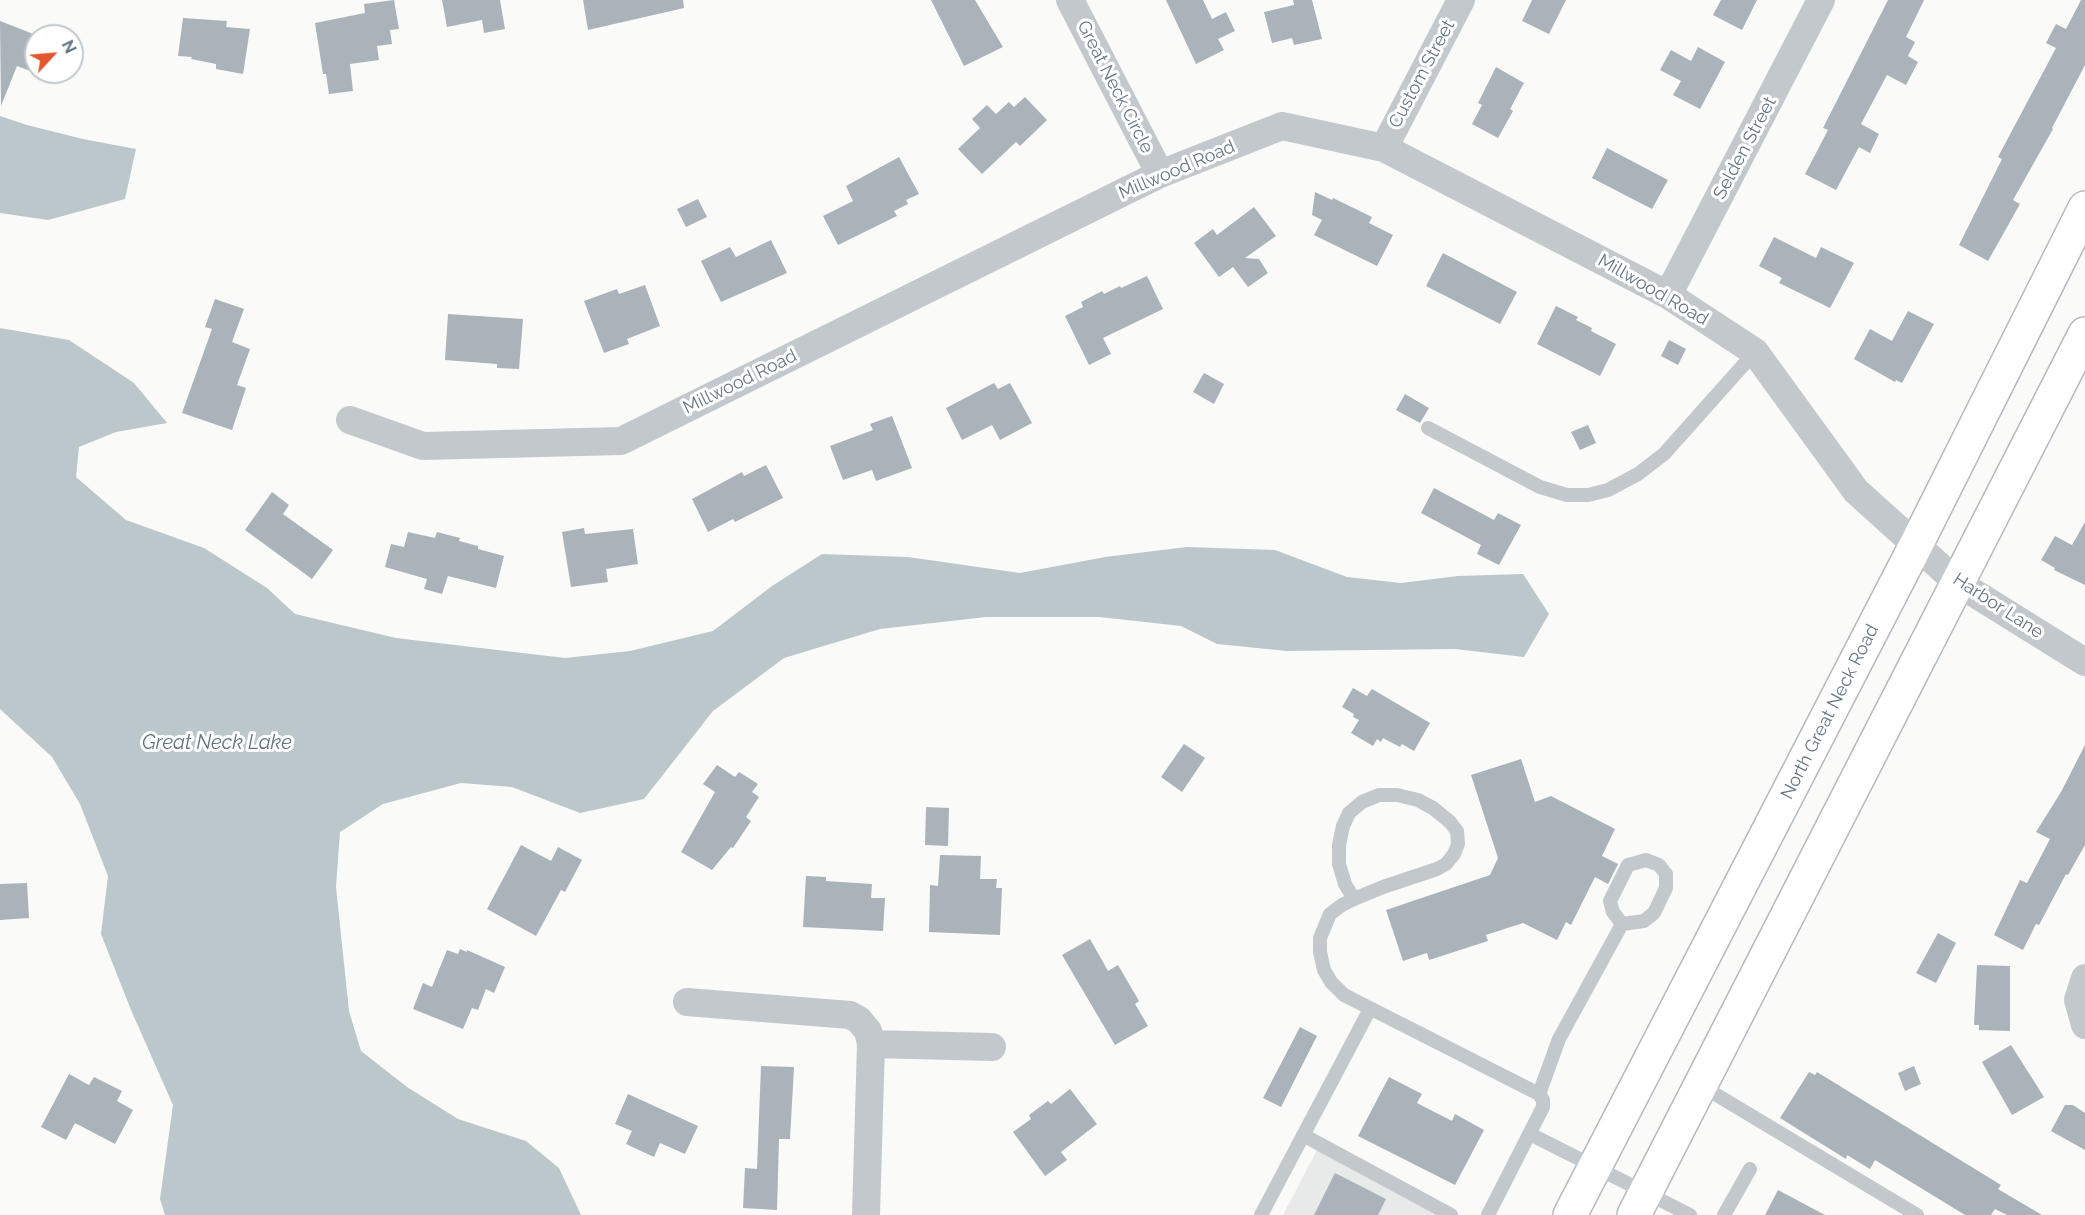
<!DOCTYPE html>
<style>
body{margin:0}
#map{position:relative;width:2085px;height:1215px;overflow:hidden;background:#fafaf8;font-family:Raleway,sans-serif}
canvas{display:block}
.north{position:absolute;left:24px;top:24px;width:60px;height:60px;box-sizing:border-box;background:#fff;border:2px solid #c1c8cd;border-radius:50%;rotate:64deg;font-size:16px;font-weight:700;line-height:24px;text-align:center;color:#657683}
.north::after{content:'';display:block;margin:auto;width:21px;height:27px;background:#e4572e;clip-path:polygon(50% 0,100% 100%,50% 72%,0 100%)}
</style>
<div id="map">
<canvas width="2085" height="1215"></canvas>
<div class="north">N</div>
</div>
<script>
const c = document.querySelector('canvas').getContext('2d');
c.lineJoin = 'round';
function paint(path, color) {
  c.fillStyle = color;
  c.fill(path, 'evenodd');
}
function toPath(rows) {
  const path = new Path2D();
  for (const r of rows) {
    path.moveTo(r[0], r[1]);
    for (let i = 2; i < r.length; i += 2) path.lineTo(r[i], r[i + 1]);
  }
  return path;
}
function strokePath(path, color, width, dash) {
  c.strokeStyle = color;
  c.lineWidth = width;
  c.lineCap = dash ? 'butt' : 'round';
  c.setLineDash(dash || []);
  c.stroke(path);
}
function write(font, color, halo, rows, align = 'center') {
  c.font = font + ' Raleway,sans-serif';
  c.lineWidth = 6;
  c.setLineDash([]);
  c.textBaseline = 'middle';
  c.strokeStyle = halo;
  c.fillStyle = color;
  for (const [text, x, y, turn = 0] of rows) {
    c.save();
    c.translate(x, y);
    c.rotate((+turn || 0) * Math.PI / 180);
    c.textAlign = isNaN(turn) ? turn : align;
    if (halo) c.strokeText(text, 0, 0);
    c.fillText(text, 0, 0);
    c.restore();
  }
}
const built = toPath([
 [1318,1148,1438,1215,1283,1215]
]);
const water = toPath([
 [0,116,27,125,83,139,136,149,125,199,48,220,0,213],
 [0,328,69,340,134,383,167,423,116,432,79,447,76,477,126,520,204,548,267,588,295,614,396,638,565,658,630,651,713,631,772,586,822,554,908,557,1020,573,1105,557,1187,547,1275,550,1347,577,1401,583,1458,576,1523,574,1549,614,1524,657,1455,649,1287,651,1217,644,1181,626,1099,617,986,617,880,629,784,658,713,711,644,799,580,813,512,787,461,783,383,804,340,832,336,887,349,1011,361,1051,407,1087,458,1119,526,1141,559,1168,581,1215,165,1215,160,1199,173,1105,131,1010,101,934,108,876,80,804,52,757,0,709]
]);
const building = toPath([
 [394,0,399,29,390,30,392,44,377,46,379,60,350,64,353,91,329,94,326,74,323,74,315,23,365,13,364,4],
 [442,0,500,0,505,29,484,33,482,20,447,27],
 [583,0,683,0,684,8,588,30],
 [931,0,975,0,1003,47,964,66],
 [1166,0,1203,0,1212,19,1226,12,1235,31,1218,39,1224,50,1196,64],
 [1293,0,1312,0,1322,39,1294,45,1292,38,1272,43,1264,12,1294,5],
 [1532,0,1566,0,1549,34,1522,21],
 [1721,0,1757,0,1742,30,1713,15],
 [1888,0,1924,0,1906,37,1915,42,1908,56,1918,62,1906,85,1887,75,1861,124,1879,134,1870,153,1859,147,1836,190,1805,174,1828,130,1823,128],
 [2081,0,2085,0,2085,65,2052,128,2053,129,2013,200,2020,204,1988,261,1959,245,2002,159,1998,157,2056,48,2046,43,2056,24,2066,29],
 [183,18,227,21,226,27,250,29,243,74,216,69,216,64,191,59,192,57,178,56],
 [0,21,36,35,36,73,17,66,1,106],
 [1698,47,1725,62,1700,109,1673,95,1681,81,1660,70,1671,50,1691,61],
 [1496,67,1524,83,1510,109,1513,111,1498,138,1472,124,1482,105,1478,103],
 [1025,97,1047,120,1020,146,1016,142,982,174,958,149,980,128,972,119,987,105,996,114,1009,102,1014,107],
 [1607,148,1668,180,1652,209,1592,178],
 [899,157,919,194,906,200,908,204,894,211,897,216,838,245,823,216,853,201,846,186],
 [1315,192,1332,200,1333,198,1372,217,1369,223,1393,235,1377,266,1314,235,1322,220,1312,215],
 [698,199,707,217,686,227,677,209],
 [1254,207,1276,236,1245,258,1259,259,1268,273,1248,287,1233,267,1219,277,1194,243,1213,229,1217,235],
 [1774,237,1816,258,1821,247,1854,263,1830,308,1779,283,1782,278,1759,266],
 [771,240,787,273,721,302,701,261,730,247,736,257],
 [1443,253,1517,292,1500,324,1426,286],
 [1147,276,1163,309,1103,338,1111,354,1089,365,1065,316,1083,307,1081,302,1102,291,1104,294,1120,286,1121,288],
 [645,285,660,326,627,339,629,344,604,353,584,301,617,289,619,294],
 [215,299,244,309,232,342,250,349,237,385,246,388,232,430,182,413,212,329,205,327],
 [1556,306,1578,317,1576,320,1592,328,1591,331,1616,344,1600,376,1537,344],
 [1908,311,1934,324,1902,383,1896,380,1895,382,1854,359,1870,329,1892,341],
 [448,314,523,319,519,369,497,368,497,364,445,360],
 [1669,340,1686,349,1678,365,1661,356],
 [1204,373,1224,384,1214,404,1193,392],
 [994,383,998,389,1010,383,1032,423,1000,440,992,425,962,440,946,408],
 [1405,394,1429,408,1420,423,1396,410],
 [892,416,912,468,876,481,872,470,843,480,830,446,873,430,870,424],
 [1588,425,1596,443,1580,450,1571,432],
 [766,465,783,498,735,522,733,519,708,532,692,499,742,472,744,476],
 [1434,488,1494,520,1498,513,1521,525,1499,565,1477,554,1481,545,1421,513],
 [272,492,289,505,283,514,333,550,312,579,245,530],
 [2085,522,2085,585,2054,570,2055,568,2041,560,2055,536,2072,545],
 [584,528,585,534,633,529,638,564,606,569,608,582,571,587,562,532],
 [408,532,435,538,437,532,460,538,459,541,478,546,478,549,504,556,496,588,448,576,442,594,424,589,427,579,385,567,391,544,404,547],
 [1353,688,1367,696,1372,689,1430,723,1414,751,1402,744,1400,747,1383,738,1381,742,1377,739,1373,746,1351,733,1359,720,1353,717,1354,714,1342,707],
 [1184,744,1205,758,1182,792,1161,777],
 [2085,745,2085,845,2068,875,2066,874,2039,925,2036,924,2023,950,1994,935,2020,880,2027,883,2050,839,2036,832,2061,792],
 [1521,759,1535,802,1551,796,1615,829,1602,856,1618,864,1608,884,1595,877,1571,925,1566,922,1557,940,1523,923,1486,935,1488,941,1429,960,1427,953,1403,961,1386,910,1490,875,1498,858,1471,775],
 [717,765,735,777,739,772,758,784,752,792,759,797,746,817,751,821,733,848,731,847,712,870,681,852,715,792,703,784],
 [926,807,949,808,948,846,925,845],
 [521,845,551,861,558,847,582,860,565,892,561,890,536,936,487,909],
 [940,855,981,856,980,879,997,879,996,888,1002,888,1000,935,929,932,930,885,938,886],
 [806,876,826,877,826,881,872,884,871,898,885,898,883,931,803,927],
 [27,883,29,918,0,920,0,884],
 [1938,933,1956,943,1936,983,1916,973],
 [1090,939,1108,971,1118,965,1139,1001,1135,1004,1148,1026,1115,1045,1062,955],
 [460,949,467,952,467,950,505,967,494,993,486,989,478,1010,472,1008,463,1029,413,1009,423,983,432,987,447,950,458,954],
 [1977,965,2010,966,2010,1031,1979,1030,1979,1025,1974,1025],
 [1300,1027,1317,1036,1281,1107,1263,1098],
 [2011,1045,2044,1097,2012,1115,1982,1062],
 [761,1066,794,1067,790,1139,779,1139,777,1210,743,1208,745,1168,757,1169],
 [1914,1066,1921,1084,1905,1091,1898,1073],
 [1809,1072,1815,1075,1817,1072,2001,1185,1998,1189,2042,1215,2007,1215,1995,1209,1991,1215,1965,1215,1875,1160,1870,1169,1847,1155,1846,1159,1780,1118],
 [69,1074,89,1085,94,1077,122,1091,117,1101,133,1110,115,1144,75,1123,66,1140,41,1127],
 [1389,1077,1422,1094,1417,1103,1452,1121,1455,1114,1484,1130,1455,1185,1358,1136],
 [1070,1089,1097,1124,1061,1152,1067,1160,1045,1176,1013,1132,1031,1119,1029,1115,1048,1101,1051,1104],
 [628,1094,698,1126,685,1154,660,1143,654,1157,626,1144,632,1131,615,1124],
 [2065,1105,2073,1105,2085,1113,2085,1150,2051,1131],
 [1335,1173,1386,1199,1378,1215,1314,1215],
 [1778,1190,1825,1215,1765,1215]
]);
const lane = toPath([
 [1428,428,1540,487,1567,495,1588,495,1608,490,1638,474,1664,454,1755,352],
 [1379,795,1397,795,1418,800,1433,808,1450,822,1457,831,1458,844,1454,854,1446,864,1437,869,1383,887,1354,899,1345,884,1339,864,1339,845,1343,826,1349,813,1362,802,1379,795],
 [1646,860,1659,865,1666,874,1666,888,1654,913,1644,921,1622,924,1613,912,1610,901,1628,865,1646,860],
 [1354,899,1342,905,1330,914,1320,938,1320,952,1324,970,1331,982,1344,995,1539,1094,1543,1100,1543,1107,1488,1215],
 [1700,1085,1917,1215],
 [1539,1094,1559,1039,1622,924],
 [1530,1134,1690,1215],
 [1303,1135,1451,1215],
 [1261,1215,1370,1009],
 [1724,1215,1750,1169]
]);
const street = toPath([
 [1070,0,1160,174],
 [1384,148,1461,0],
 [1668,295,1821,0],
 [350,420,423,446,621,441,1160,174,1282,126,1384,148,1668,295,1755,352,1856,491,1958,583,2085,662],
 [2085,978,2078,1000,2085,1025],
 [687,1002,850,1015,859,1020,868,1031,871,1044,866,1215],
 [871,1044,992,1047]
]);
const primary = toPath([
 [1570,1215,1916,545,2085,208],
 [1634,1215,2085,334]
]);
const streetNames = [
 ["Custom Street",1422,74,-62],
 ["Great Neck Circle",1115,87,63],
 ["Selden Street",1745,148,-62],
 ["Millwood Road",1177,170,-23],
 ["Millwood Road",1653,290,30],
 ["Millwood Road",740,382,-26],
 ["Harbor Lane",1998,606,33],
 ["North Great Neck Road",1830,712,-63]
];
const waterNames = [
 ["Great Neck Lake",217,743]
];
paint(built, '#e8e9e9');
paint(water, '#bbc7cb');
paint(building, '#aab3b9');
strokePath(primary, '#b5babe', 36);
strokePath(lane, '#c3c8cc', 14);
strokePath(street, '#c3c8cc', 28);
strokePath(primary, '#fff', 33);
write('18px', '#657683', '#fff', streetNames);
write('italic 20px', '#60757c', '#fff', waterNames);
</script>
